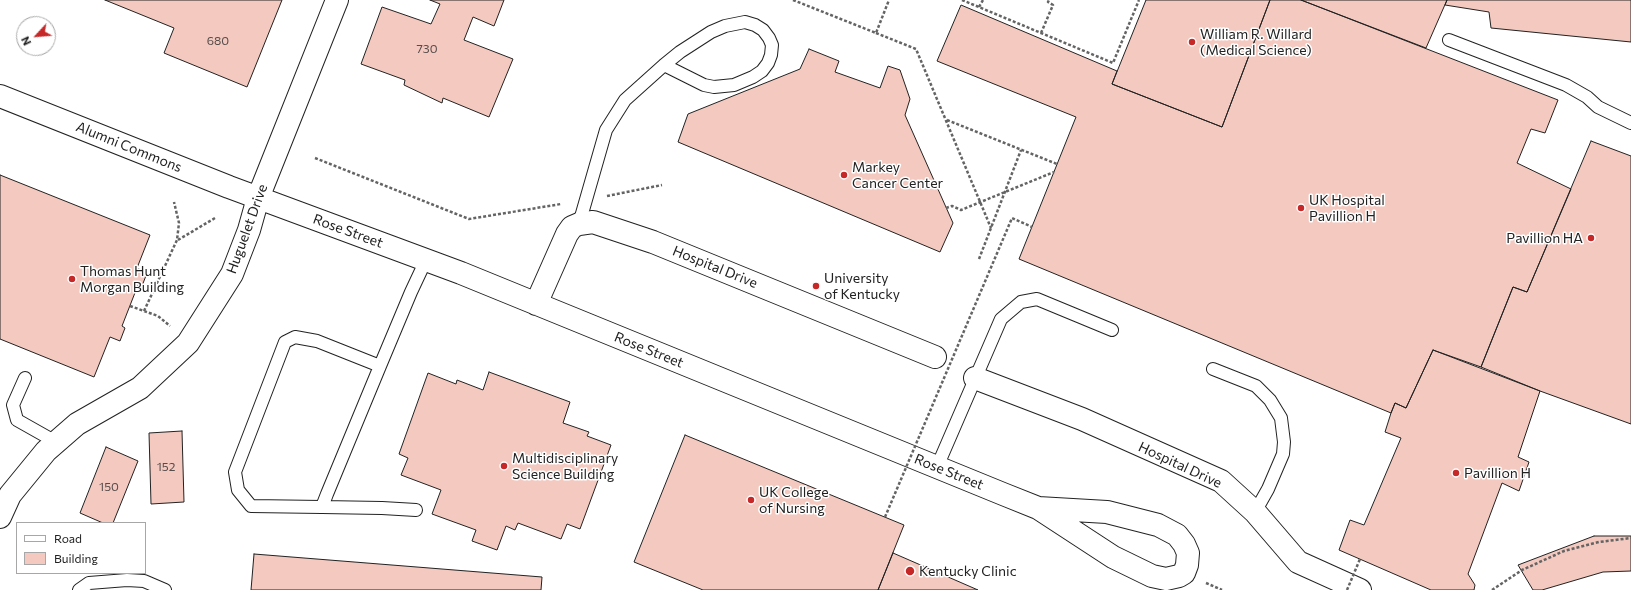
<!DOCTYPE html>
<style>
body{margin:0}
#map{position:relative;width:1631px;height:590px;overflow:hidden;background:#fff;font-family:Commissioner,sans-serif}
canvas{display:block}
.legend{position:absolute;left:16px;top:522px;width:130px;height:52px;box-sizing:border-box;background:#fff;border:1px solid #a7a7a7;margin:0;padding:5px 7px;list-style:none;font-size:12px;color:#222}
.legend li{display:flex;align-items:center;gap:8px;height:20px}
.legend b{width:20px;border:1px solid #a7a7a7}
.north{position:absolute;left:16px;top:16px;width:40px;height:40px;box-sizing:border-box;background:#fff;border:1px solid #a7a7a7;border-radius:50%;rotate:244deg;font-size:11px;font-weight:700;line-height:16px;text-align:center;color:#222}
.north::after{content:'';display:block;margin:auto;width:14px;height:18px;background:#c62828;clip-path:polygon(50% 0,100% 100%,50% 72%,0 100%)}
</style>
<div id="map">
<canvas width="1631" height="590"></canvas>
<ul class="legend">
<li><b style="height:5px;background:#fff"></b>Road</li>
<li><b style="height:11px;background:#f3c9c0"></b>Building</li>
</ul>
<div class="north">N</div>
</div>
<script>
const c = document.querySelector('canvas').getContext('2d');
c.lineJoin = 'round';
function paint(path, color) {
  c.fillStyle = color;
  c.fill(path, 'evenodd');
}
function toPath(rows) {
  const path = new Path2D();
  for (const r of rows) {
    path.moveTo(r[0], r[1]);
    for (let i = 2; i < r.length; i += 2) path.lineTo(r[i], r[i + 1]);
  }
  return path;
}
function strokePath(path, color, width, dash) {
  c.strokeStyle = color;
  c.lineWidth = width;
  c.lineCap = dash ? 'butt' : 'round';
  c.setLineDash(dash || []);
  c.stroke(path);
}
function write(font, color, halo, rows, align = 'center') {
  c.font = font + ' Commissioner,sans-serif';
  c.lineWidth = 3;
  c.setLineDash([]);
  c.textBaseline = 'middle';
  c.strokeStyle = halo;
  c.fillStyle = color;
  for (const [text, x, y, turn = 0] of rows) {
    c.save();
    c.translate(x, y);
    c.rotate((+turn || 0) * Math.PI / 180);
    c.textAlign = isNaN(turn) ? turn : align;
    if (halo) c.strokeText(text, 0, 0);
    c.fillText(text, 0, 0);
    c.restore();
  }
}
const building = toPath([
 [105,0,282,0,247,87,164,53,174,28,105,0],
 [430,0,504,0,494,26,473,17,464,40,513,59,489,117,443,98,442,103,404,85,405,80,361,64,382,7,431,24,440,4,430,0],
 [1146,0,1270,0,1222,127,1112,84,1146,0],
 [1270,0,1301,0,1558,100,1545,133,1531,129,1517,163,1571,189,1527,292,1513,287,1481,367,1433,350,1406,408,1395,403,1391,413,1019,259,1076,117,937,61,961,5,1117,71,1112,84,1222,127,1270,0],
 [1301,0,1447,0,1426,48,1301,0],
 [1447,0,1631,0,1631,42,1491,28,1489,12,1445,5,1447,0],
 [809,49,839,61,835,72,880,88,888,66,900,70,910,99,905,115,953,223,940,252,678,142,688,114,800,69,809,49],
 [1591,141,1631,156,1631,424,1540,391,1481,367,1513,287,1527,292,1591,141],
 [0,175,150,235,137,268,147,273,142,286,138,285,122,326,125,328,120,341,110,337,94,377,0,339,0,175],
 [1433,350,1540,391,1518,457,1529,462,1519,491,1502,483,1468,574,1475,585,1474,590,1431,590,1339,550,1350,520,1364,525,1401,438,1385,432,1391,413,1395,403,1406,408,1433,350],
 [489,372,570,402,563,423,589,432,587,436,611,445,580,529,567,524,561,539,518,523,515,530,506,526,497,550,472,541,476,530,432,514,441,490,401,475,408,458,399,454,428,373,456,384,457,380,483,390,489,372],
 [182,431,184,502,151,504,149,433,182,431],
 [685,435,904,525,878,590,703,590,634,562,685,435],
 [106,447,138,461,113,523,103,523,80,513,106,447],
 [1594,536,1631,536,1631,571,1603,572,1542,590,1533,590,1518,565,1594,536],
 [893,553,978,590,878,590,893,553],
 [254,554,542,577,541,590,251,590,254,554]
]);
const path = toPath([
 [793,0,876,33,889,0],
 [962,0,1113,63,1139,0],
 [979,7,983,0],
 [876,33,916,49,991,228],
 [1041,33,1053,5,1048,2,1049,0],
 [947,120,1057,164],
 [315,158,469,219,561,204],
 [607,196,662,185],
 [946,208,952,206,961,210,1054,172],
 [178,240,215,218],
 [979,259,1021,150],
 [130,306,158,316,170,326],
 [144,311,177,240,179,223,174,202],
 [1206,583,1222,590],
 [1492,590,1522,570,1564,551,1599,542,1631,538]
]);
const lane = toPath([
 [1449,40,1566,85,1587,97,1598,107,1631,123],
 [579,224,606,130,625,100,664,65,680,52,711,32,725,26,745,22,755,25,763,30,769,38,772,45,771,55,768,63,762,71,753,77,734,85,714,87,704,85,664,65],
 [380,366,317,341,295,337,285,342,235,472,238,490,251,506,322,507,327,494,380,366,411,292,426,260],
 [1213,369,1256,386,1270,400,1281,418,1284,442,1283,454,1268,489,1255,512],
 [25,378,13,405,17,420,56,442],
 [937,467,1001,319,1021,302,1037,299,1112,330],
 [322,507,382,508,416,510],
 [79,590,89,583,127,580,144,581,165,590]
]);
const street = toPath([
 [0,96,229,187,461,273,1003,494,1038,508,1113,557,1152,576,1166,579,1179,576,1184,573,1187,565,1188,553,1184,544,1177,535,1158,525,1107,512,1038,508],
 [258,198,337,0],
 [536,304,567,234,572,227,579,224,593,222,653,242,935,357],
 [975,378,1082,419,1221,481,1255,512,1298,562,1360,590]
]);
const secondary = toPath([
 [0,517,10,495,46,451,77,424,140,388,188,343,232,274,249,230,258,198]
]);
const pathBridge = toPath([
 [885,517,1012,218,1032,227],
 [1347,590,1360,559]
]);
const markers = [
 [1192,42,4,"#c62828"],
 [844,175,4,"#c62828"],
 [1301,208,4,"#c62828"],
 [1591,238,4,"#c62828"],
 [72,279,4,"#c62828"],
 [816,286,4,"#c62828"],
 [504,466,4,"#c62828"],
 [1456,473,4,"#c62828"],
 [751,500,4,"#c62828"],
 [910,571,5,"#c62828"]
];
const numberNames = [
 ["680",218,41],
 ["730",427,49],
 ["152",166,467],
 ["150",109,487]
];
const poiNames = [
 ["William R. Willard",1200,34],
 ["(Medical Science)",1200,50],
 ["Markey",852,167],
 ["Cancer Center",852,183],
 ["UK Hospital",1309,200],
 ["Pavillion H",1309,216],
 ["Pavillion HA",1583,238,"right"],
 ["Thomas Hunt",80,271],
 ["Morgan Building",80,287],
 ["University",824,278],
 ["of Kentucky",824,294],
 ["Multidisciplinary",512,458],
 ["Science Building",512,474],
 ["Pavillion H",1464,473],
 ["UK College",759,492],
 ["of Nursing",759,508],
 ["Kentucky Clinic",919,571]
];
const streetNames = [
 ["Alumni Commons",129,147,22],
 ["Huguelet Drive",247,229,-70],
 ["Rose Street",348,231,20],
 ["Hospital Drive",715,267,22],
 ["Rose Street",649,350,22],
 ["Hospital Drive",1180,465,25],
 ["Rose Street",949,472,22]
];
paint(building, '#f3c9c0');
strokePath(building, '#222', 1);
strokePath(lane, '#222', 14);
strokePath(street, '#222', 24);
strokePath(secondary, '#222', 24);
strokePath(path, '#646464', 2.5, [3, 2]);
strokePath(lane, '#fff', 12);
strokePath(street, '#fff', 22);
strokePath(secondary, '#fff', 22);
strokePath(pathBridge, '#646464', 2.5, [3, 2]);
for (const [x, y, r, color] of markers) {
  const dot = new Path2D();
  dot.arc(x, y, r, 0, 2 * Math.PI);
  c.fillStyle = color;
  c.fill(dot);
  strokePath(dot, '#fff', 1.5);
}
write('12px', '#564c4a', null, numberNames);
write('14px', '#222', '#fff', poiNames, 'left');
write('14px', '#222', '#fff', streetNames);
</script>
